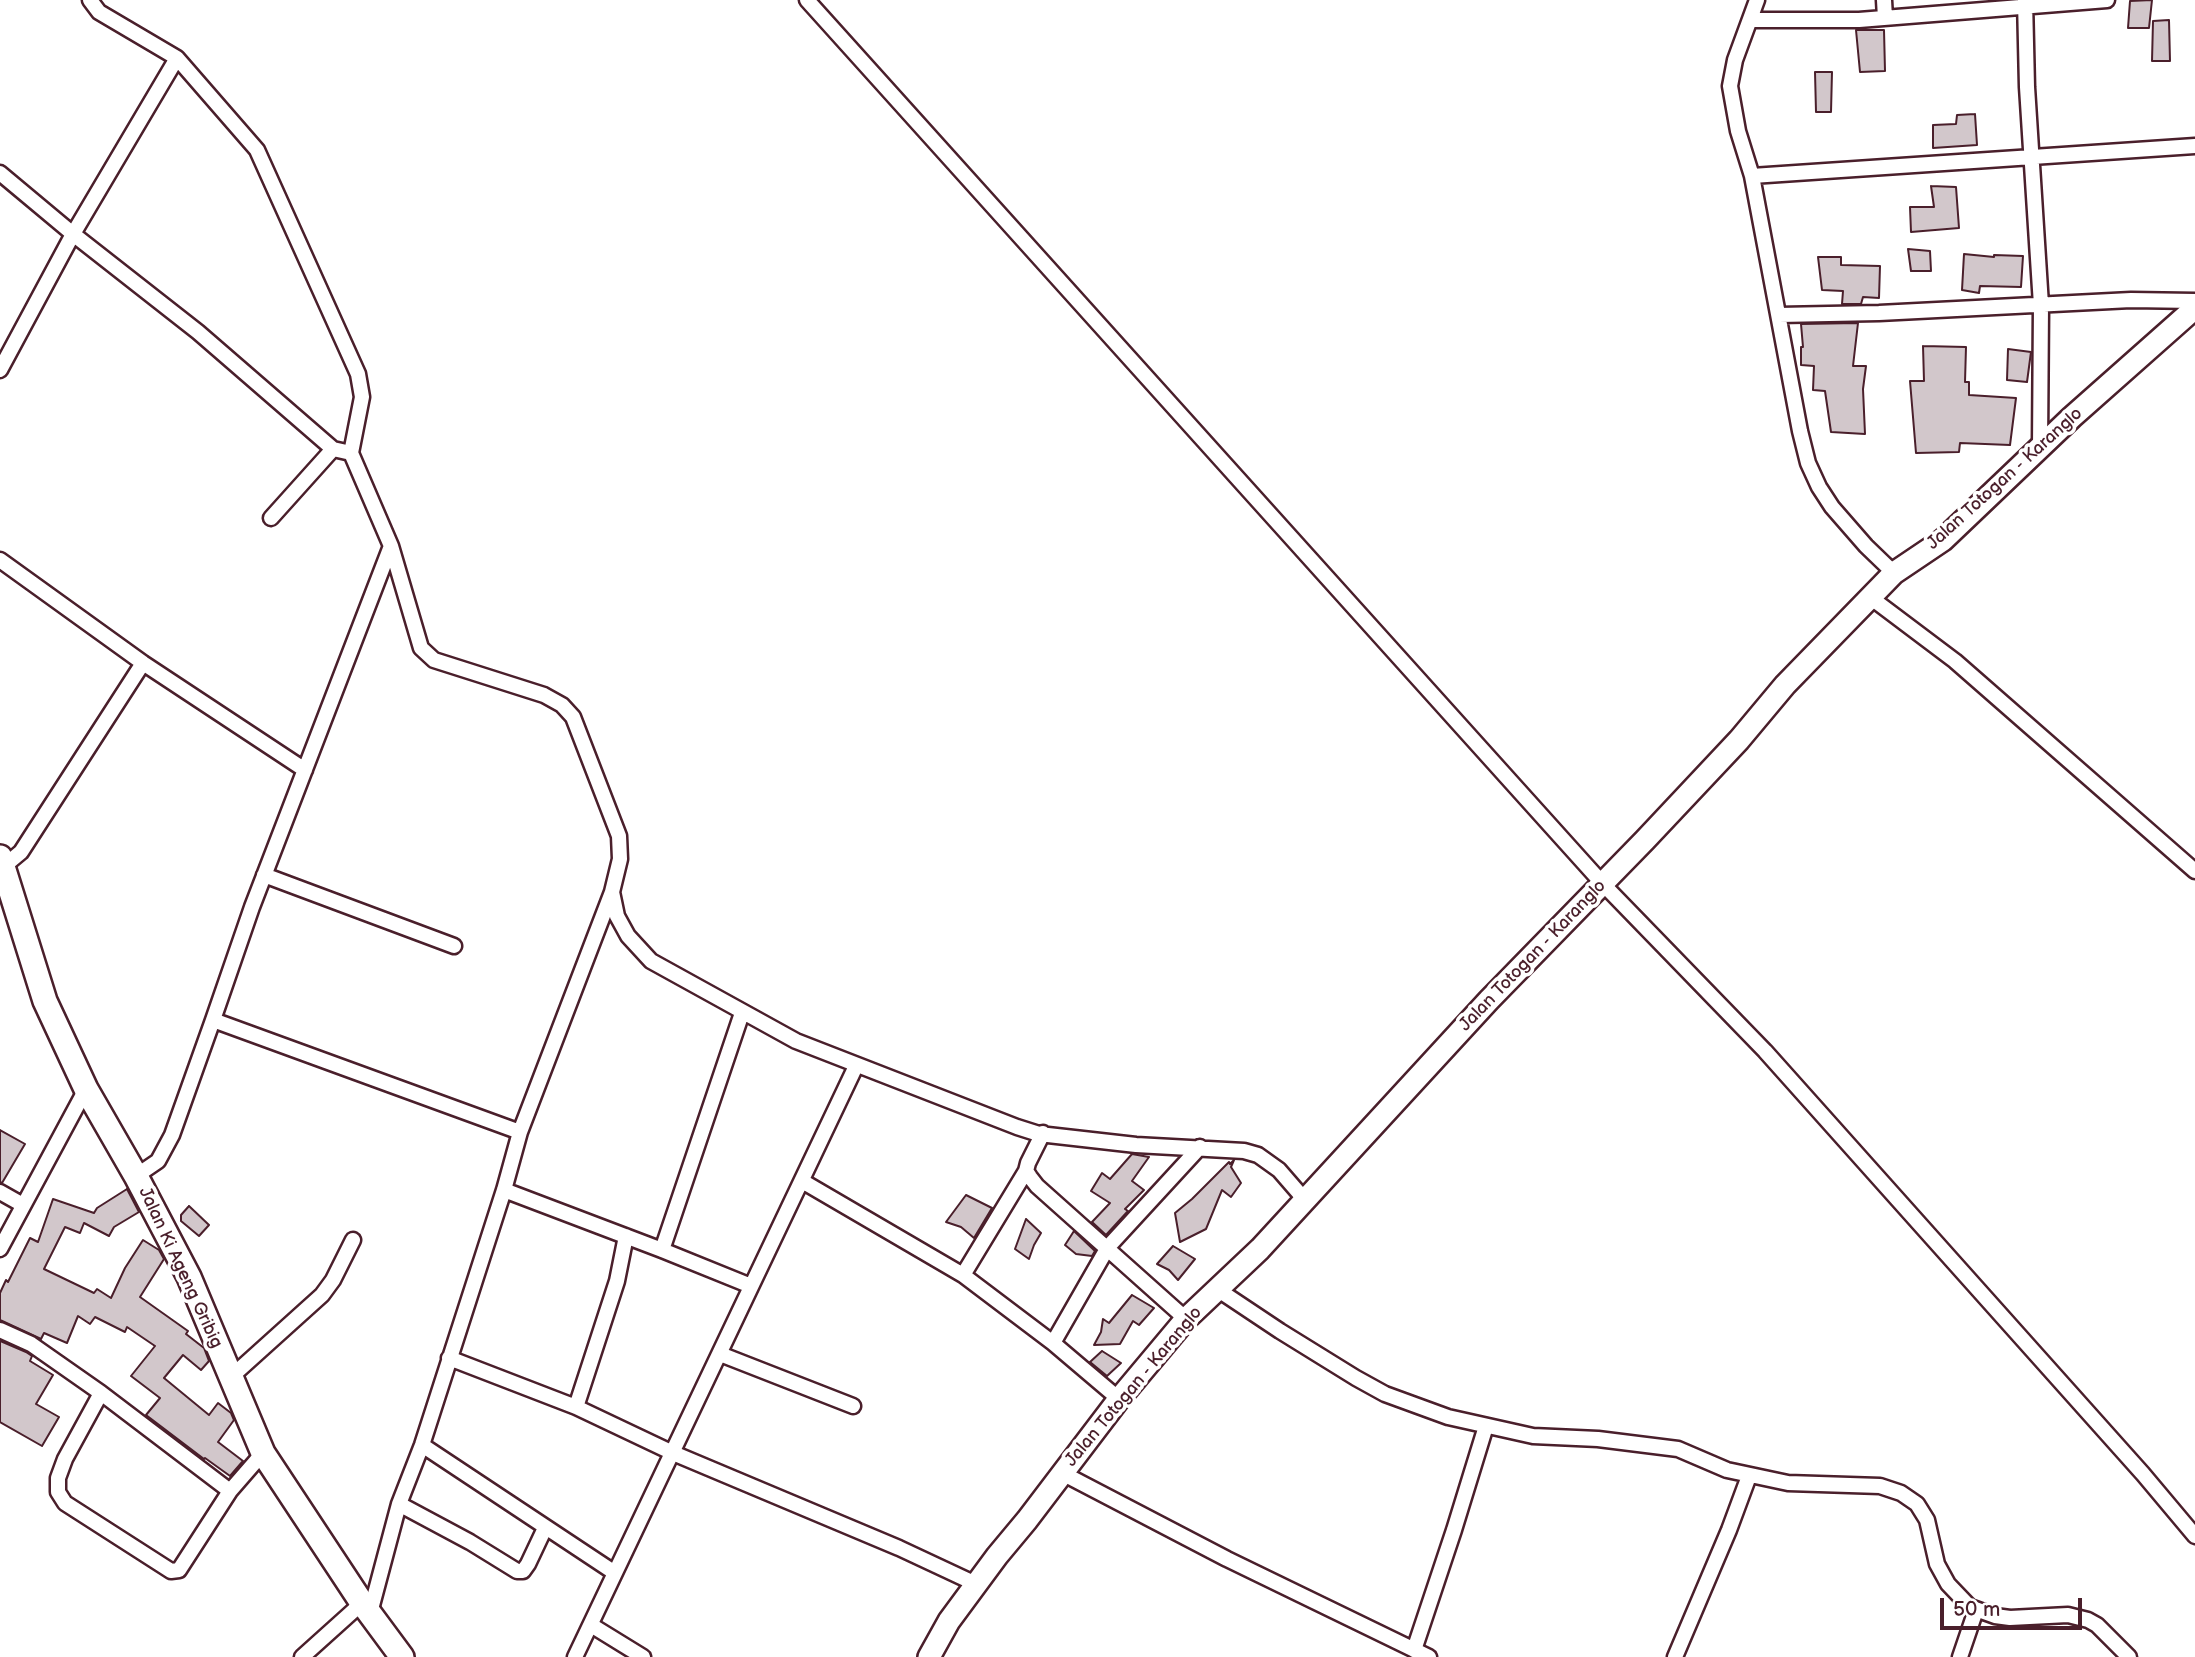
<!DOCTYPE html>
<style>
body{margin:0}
#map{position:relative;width:2195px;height:1657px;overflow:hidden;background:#fff;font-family:"Balsamiq Sans",sans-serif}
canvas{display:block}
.scale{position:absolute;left:1940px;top:1598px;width:142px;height:32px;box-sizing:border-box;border:4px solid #4a1f2b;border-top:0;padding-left:9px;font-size:21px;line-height:24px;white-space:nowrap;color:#4a1f2b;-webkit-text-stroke:5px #fff;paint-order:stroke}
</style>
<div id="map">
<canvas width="2195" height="1657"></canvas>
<div class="scale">50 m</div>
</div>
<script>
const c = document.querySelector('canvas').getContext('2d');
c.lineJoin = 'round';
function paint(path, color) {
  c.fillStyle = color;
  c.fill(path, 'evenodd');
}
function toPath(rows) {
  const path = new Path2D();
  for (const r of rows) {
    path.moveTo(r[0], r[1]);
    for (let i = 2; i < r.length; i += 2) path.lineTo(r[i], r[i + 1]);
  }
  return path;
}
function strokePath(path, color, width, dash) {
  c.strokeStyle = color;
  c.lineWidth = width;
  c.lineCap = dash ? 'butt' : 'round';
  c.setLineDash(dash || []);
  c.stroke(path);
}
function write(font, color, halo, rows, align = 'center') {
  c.font = font + ' "Balsamiq Sans",sans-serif';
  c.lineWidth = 7;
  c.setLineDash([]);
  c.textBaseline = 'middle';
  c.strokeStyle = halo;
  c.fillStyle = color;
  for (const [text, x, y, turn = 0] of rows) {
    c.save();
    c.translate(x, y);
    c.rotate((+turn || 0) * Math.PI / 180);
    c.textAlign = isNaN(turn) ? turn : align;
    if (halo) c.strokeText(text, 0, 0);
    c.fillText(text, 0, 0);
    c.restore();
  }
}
const building = toPath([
 [2152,0,2149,28,2128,28,2130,1,2152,0],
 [2169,20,2170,61,2152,61,2153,21,2169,20],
 [1856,30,1884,30,1885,71,1860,72,1856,30],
 [1815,72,1832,72,1831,112,1816,112,1815,72],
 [1975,114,1977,145,1933,148,1933,125,1956,124,1957,115,1975,114],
 [1931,186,1956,187,1959,228,1911,232,1910,207,1934,207,1931,186],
 [1908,249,1930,251,1931,271,1911,271,1908,249],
 [1964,254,1994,257,1994,255,2023,256,2021,287,1980,286,1979,293,1962,290,1964,254],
 [1818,257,1841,257,1841,265,1880,266,1879,298,1863,297,1861,304,1842,304,1843,291,1822,290,1818,257],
 [1858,323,1853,366,1866,366,1863,389,1865,434,1831,432,1825,391,1813,390,1814,366,1801,365,1801,347,1803,347,1801,324,1858,323],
 [1923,346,1966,347,1965,382,1969,382,1969,395,2016,398,2010,445,1960,443,1959,452,1916,453,1910,381,1924,381,1923,346],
 [2008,349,2031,352,2027,382,2007,380,2008,349],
 [0,1130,25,1144,2,1183,0,1182,0,1130],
 [1132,1154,1149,1157,1132,1181,1144,1190,1125,1209,1128,1211,1106,1235,1092,1222,1110,1203,1091,1191,1102,1173,1110,1179,1132,1154],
 [1234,1160,1231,1167,1241,1183,1231,1197,1222,1190,1206,1229,1180,1242,1175,1213,1192,1199,1229,1162,1230,1164,1234,1160],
 [127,1189,139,1212,114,1227,109,1236,84,1223,80,1233,65,1227,44,1269,94,1293,97,1289,111,1298,125,1268,143,1240,159,1250,164,1259,140,1297,188,1331,186,1334,204,1348,209,1361,201,1370,183,1355,164,1378,209,1415,218,1403,231,1413,234,1420,218,1442,243,1461,230,1476,205,1458,204,1459,146,1415,160,1398,131,1376,155,1346,127,1327,125,1332,95,1317,90,1324,78,1316,67,1343,44,1333,41,1339,0,1320,0,1293,6,1280,8,1282,30,1238,38,1242,53,1199,94,1213,97,1208,127,1189],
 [966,1195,992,1208,974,1238,961,1227,946,1222,966,1195],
 [189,1206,209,1225,199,1236,181,1221,181,1215,189,1206],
 [1026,1219,1041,1233,1034,1245,1029,1259,1015,1249,1026,1219],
 [1074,1231,1095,1251,1092,1256,1076,1254,1065,1245,1074,1231],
 [1173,1246,1195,1259,1178,1280,1169,1270,1157,1264,1173,1246],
 [1132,1295,1154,1308,1139,1325,1133,1321,1120,1344,1094,1345,1101,1332,1103,1319,1109,1323,1132,1295],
 [0,1341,26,1352,32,1356,30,1361,53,1375,36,1404,59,1417,42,1446,0,1422,0,1341],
 [1102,1351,1121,1363,1107,1376,1090,1362,1102,1351]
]);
const minor = toPath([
 [90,0,99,12,177,58,257,150,358,374,362,397,351,453,391,546,421,648,434,660,544,695,562,705,573,717,619,836,620,859,612,892,617,916,628,936,651,961,796,1041,1017,1127,1039,1134,1136,1145,1244,1151,1258,1155,1279,1170,1305,1200],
 [807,0,1603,884,1765,1051,2143,1474,2195,1536],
 [1757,0,1735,60,1730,86,1738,131,1752,176,1800,431,1808,463,1819,487,1832,507,1866,546,1894,573],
 [1884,0,1885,18],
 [2025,0,2027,87,2041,305,2040,447],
 [1750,20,1859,20,2107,0],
 [0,173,73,234,198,332,333,449,351,453],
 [1752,176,2195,146],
 [1779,315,1879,313,2131,300,2195,301],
 [0,370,73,234,177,58],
 [271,518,333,449],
 [0,560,143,663,305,770],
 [1870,597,1955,661,2195,871],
 [3,867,21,852,143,663],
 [264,875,454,946],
 [213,1020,520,1132],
 [1043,1133,1028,1163,1026,1171,1030,1177,1037,1186,1186,1319],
 [136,1176,158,1161,172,1135,213,1020,252,907,391,546],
 [802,1181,963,1275,1053,1343,1119,1399],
 [504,1190,662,1250,751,1286],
 [0,1192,23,1205],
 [0,1249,86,1089],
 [662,1250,742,1013],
 [963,1275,1026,1171],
 [1217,1289,1280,1331,1356,1378,1385,1394,1448,1417,1533,1436,1598,1439,1678,1449,1727,1470,1788,1483,1880,1486,1901,1493,1917,1504,1927,1520,1937,1564,1948,1584,1970,1607,1995,1616,2010,1618,2068,1615,2088,1620,2097,1625,2129,1657],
 [0,1330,31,1344,101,1393,230,1491],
 [1053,1343,1108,1247,1200,1147],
 [720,1354,853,1406],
 [449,1358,576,1407,673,1453,899,1548,976,1584],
 [231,1377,322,1295,333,1280,353,1240],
 [101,1393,65,1459,58,1478,58,1492,65,1503,171,1571,179,1570,230,1491,263,1453],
 [576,1407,617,1281,626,1236],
 [422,1445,615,1573],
 [1062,1473,1227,1559,1429,1657],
 [399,1504,470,1542,517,1571,523,1571,528,1564,545,1528],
 [370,1613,399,1504,422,1445,504,1190,520,1132,612,892],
 [591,1625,643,1657],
 [1414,1650,1454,1530,1486,1426],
 [302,1657,362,1603],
 [575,1657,856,1066],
 [1675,1657,1729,1530,1749,1476],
 [1960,1657,1976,1610]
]);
const secondary = toPath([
 [929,1657,949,1621,997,1556,1027,1520,1119,1399,1186,1319,1260,1249,1489,1000,1645,840,1739,740,1785,685,1894,573,1943,540,2072,417,2195,308]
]);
const primary = toPath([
 [0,857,45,1001,86,1089,136,1176,189,1277,263,1453,362,1603,402,1657]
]);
const streetNames = [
 ["Jalan Totogan - Karanglo",2005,479,-42],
 ["Jalan Totogan - Karanglo",1533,956,-46],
 ["Jalan Ki Ageng Gribig",180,1268,65],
 ["Jalan Totogan - Karanglo",1134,1387,-50]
];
paint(building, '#d2c7cb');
strokePath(building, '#4a1f2b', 2);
strokePath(minor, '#4a1f2b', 19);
strokePath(secondary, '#4a1f2b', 26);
strokePath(primary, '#4a1f2b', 28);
strokePath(minor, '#fff', 14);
strokePath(secondary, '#fff', 21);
strokePath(primary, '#fff', 23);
write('18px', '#4a1f2b', '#fff', streetNames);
</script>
